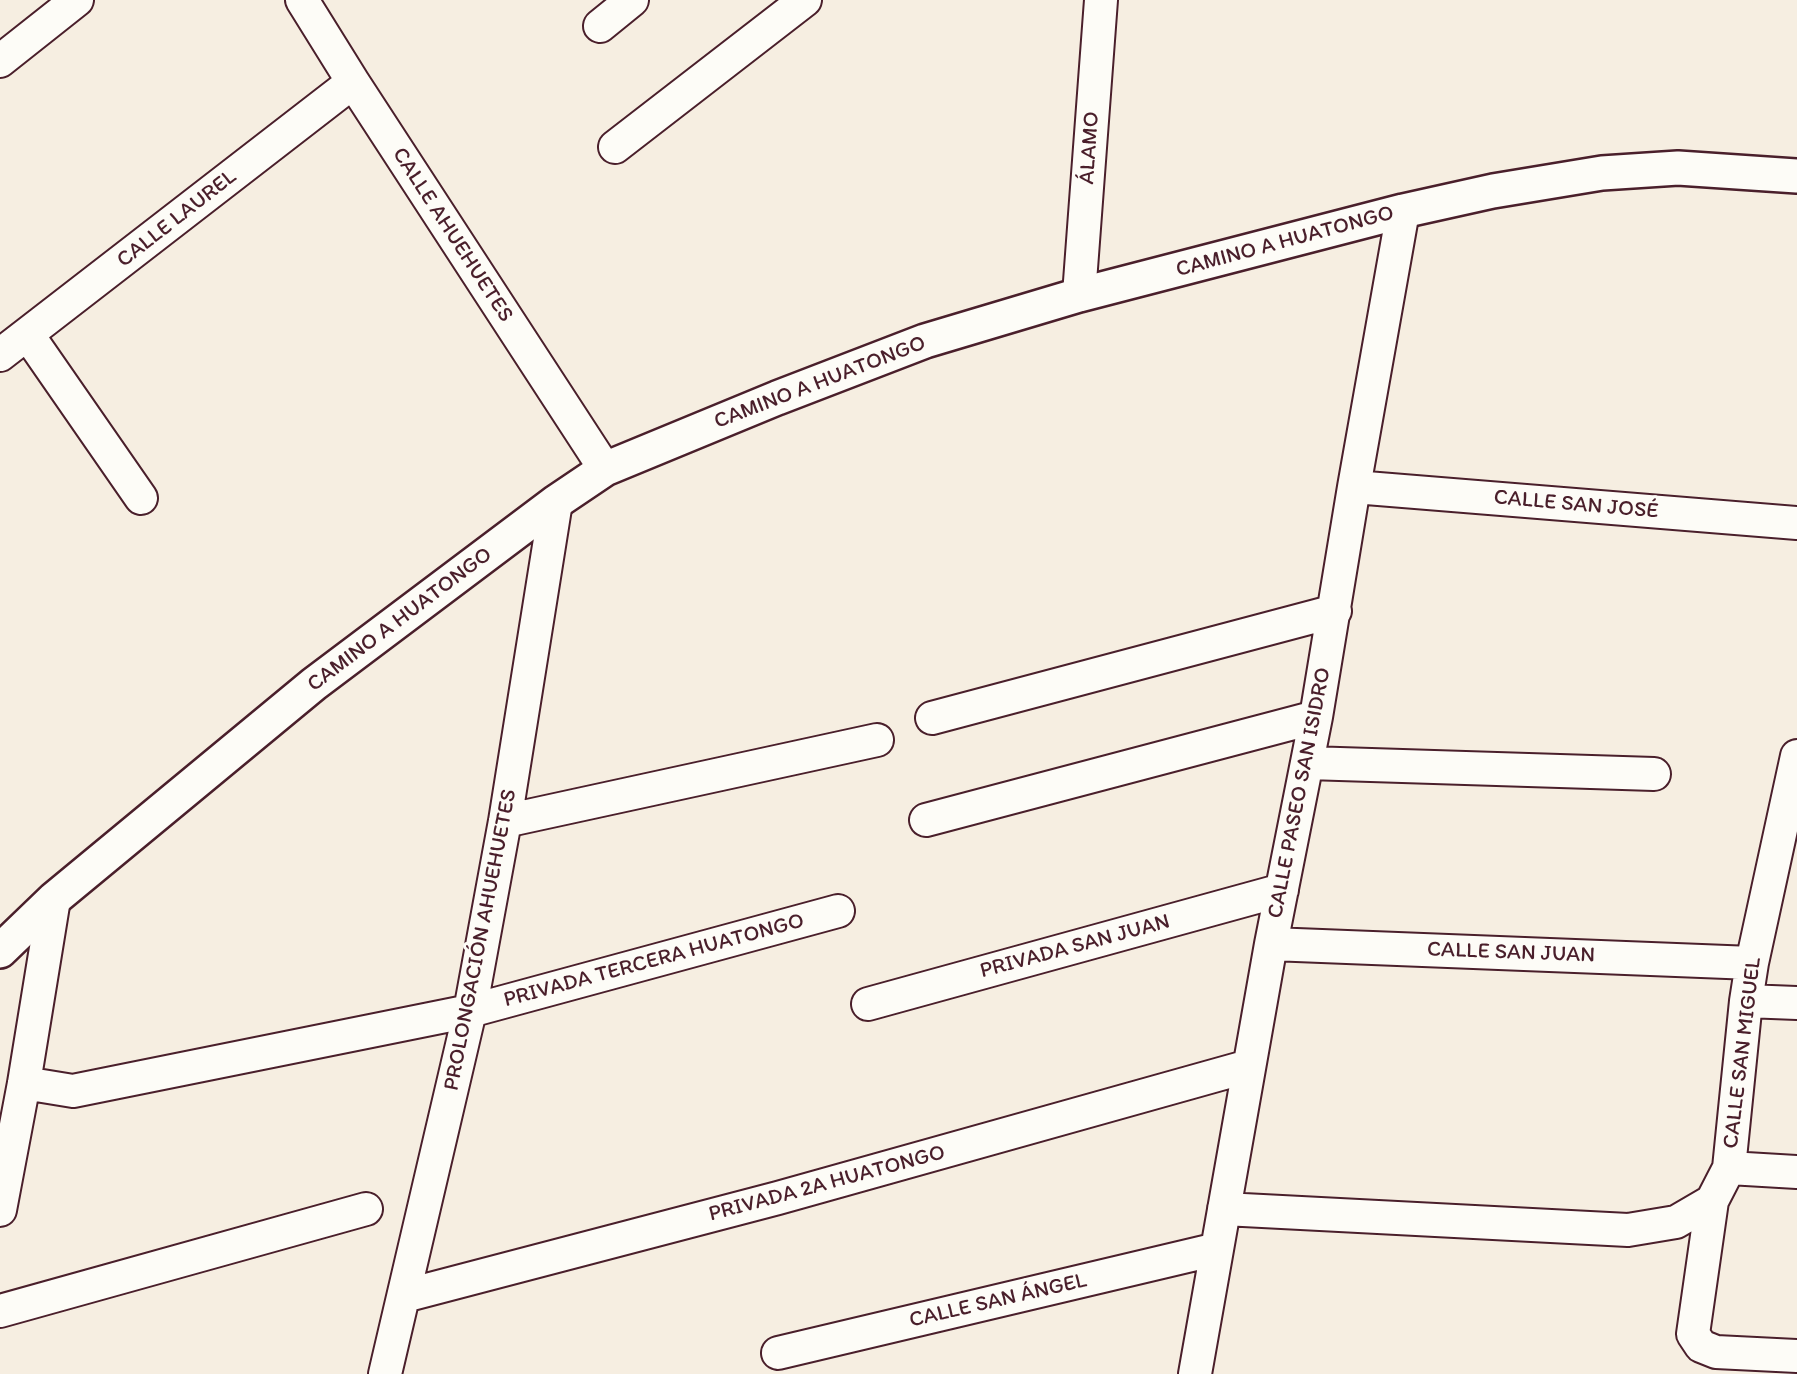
<!DOCTYPE html>
<meta charset="utf-8">
<style>
body{margin:0}
canvas{display:block;background:#f6eee1}
</style>
<canvas width="1797" height="1374"></canvas>
<script>
const c = document.querySelector('canvas').getContext('2d');
c.lineJoin = 'round';
function toPath(rows) {
  const path = new Path2D();
  for (const r of rows) {
    path.moveTo(r[0], r[1]);
    for (let i = 2; i < r.length; i += 2) path.lineTo(r[i], r[i + 1]);
  }
  return path;
}
function strokePath(path, color, width, dash) {
  c.strokeStyle = color;
  c.lineWidth = width;
  c.lineCap = dash ? 'butt' : 'round';
  c.setLineDash(dash || []);
  c.stroke(path);
}
function write(font, color, halo, rows, align = 'center') {
  c.font = font + ' Itim,sans-serif';
  c.lineWidth = 6;
  c.setLineDash([]);
  c.textBaseline = 'middle';
  c.strokeStyle = halo;
  c.fillStyle = color;
  for (const [text, x, y, turn = 0] of rows) {
    c.save();
    c.translate(x, y);
    c.rotate((+turn || 0) * Math.PI / 180);
    c.textAlign = isNaN(turn) ? turn : align;
    if (halo) c.strokeText(text, 0, 0);
    c.fillText(text, 0, 0);
    c.restore();
  }
}
const street = toPath([
 [302,0,353,82,605,469],
 [600,26,632,0],
 [0,61,77,0],
 [615,147,805,0],
 [1079,295,1101,0],
 [28,335,141,498],
 [0,355,353,82],
 [1354,487,1797,523],
 [932,718,1335,611],
 [1797,756,1752,963,1746,1001,1729,1168,1712,1201,1693,1334,1701,1346,1716,1352,1797,1356],
 [1308,763,1654,774],
 [926,820,1316,717],
 [505,821,877,740],
 [1271,944,1752,963],
 [1746,1001,1797,1003],
 [868,1004,1282,890],
 [24,1083,73,1091,470,1011,838,911],
 [1729,1168,1797,1172],
 [1224,1209,1628,1230,1676,1222,1712,1201],
 [0,1210,24,1083,54,899],
 [404,1296,778,1198,1249,1066],
 [0,1311,366,1209],
 [778,1353,1217,1249],
 [385,1374,470,1011,505,821,556,502],
 [1195,1374,1271,944,1316,717,1354,487,1403,211]
]);
const secondary = toPath([
 [0,951,54,899,314,684,556,502,605,469,777,398,925,341,1079,295,1403,211,1493,191,1602,173,1678,168,1797,176]
]);
const streetNames = [
 ["ÁLAMO",1090,148,-86],
 ["CALLE LAUREL",177,219,-38],
 ["CALLE AHUEHUETES",452,235,57],
 ["CAMINO A HUATONGO",1285,242,-15],
 ["CAMINO A HUATONGO",820,383,-21],
 ["CALLE SAN JOSÉ",1576,505,5],
 ["CAMINO A HUATONGO",400,620,-37],
 ["CALLE PASEO SAN ISIDRO",1300,793,-79],
 ["PROLONGACIÓN AHUEHUETES",481,940,-79],
 ["PRIVADA SAN JUAN",1075,947,-15],
 ["CALLE SAN JUAN",1511,953,2],
 ["PRIVADA TERCERA HUATONGO",654,961,-15],
 ["CALLE SAN MIGUEL",1743,1053,-83],
 ["PRIVADA 2A HUATONGO",827,1184,-15],
 ["CALLE SAN ÁNGEL",998,1301,-13]
];
strokePath(street, '#4a1f2b', 36);
strokePath(secondary, '#4a1f2b', 38);
strokePath(street, '#fdfcf7', 32);
strokePath(secondary, '#fdfcf7', 33);
write('22px', '#4a1f2b', '#fdfcf7', streetNames);
</script>
